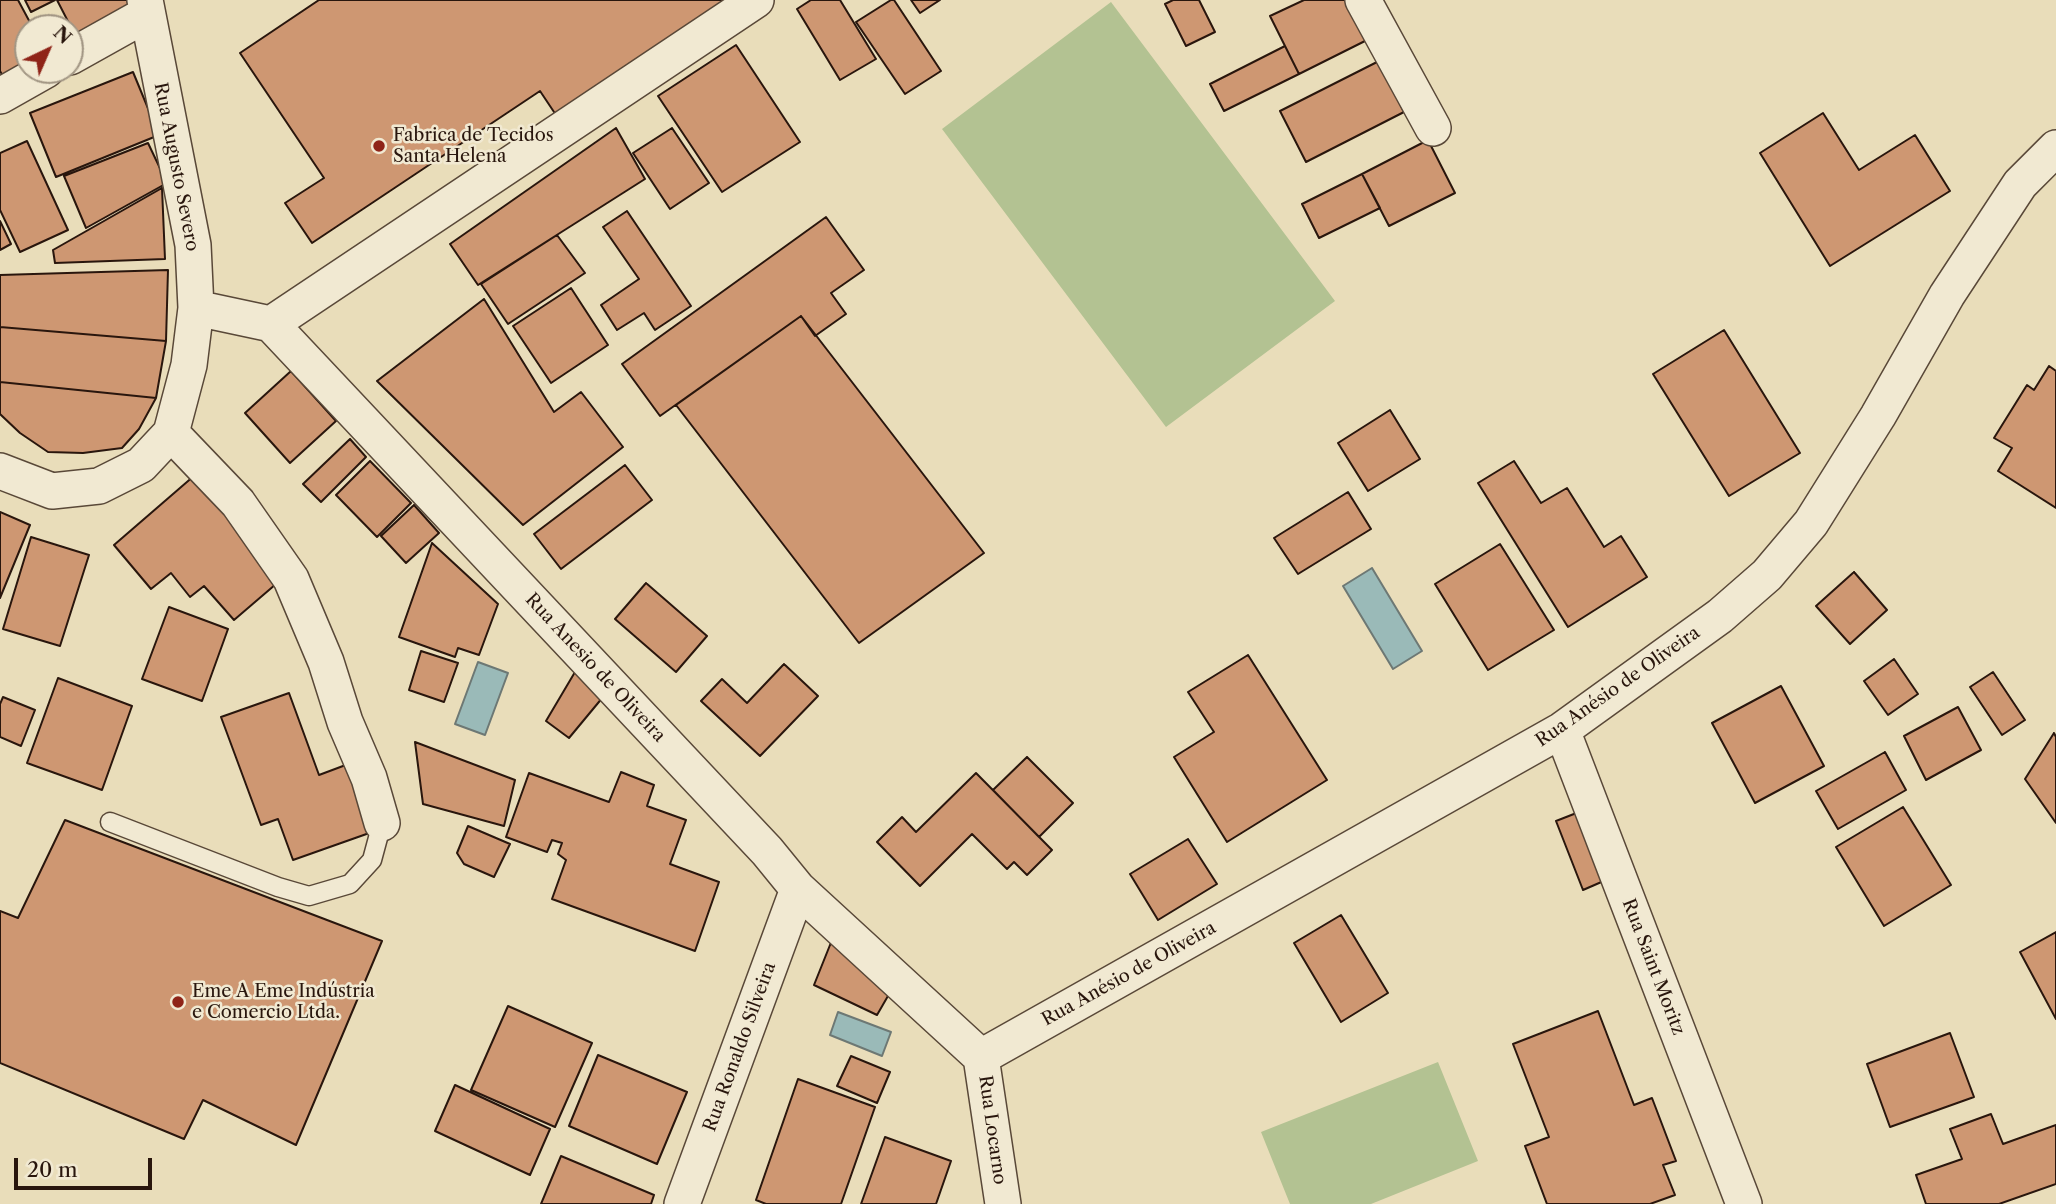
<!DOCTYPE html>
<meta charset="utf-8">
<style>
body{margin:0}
#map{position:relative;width:2056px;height:1204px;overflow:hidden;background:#e9ddba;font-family:"Libre Caslon Text",serif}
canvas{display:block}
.north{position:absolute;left:14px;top:14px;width:70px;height:70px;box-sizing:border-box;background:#f1e9d2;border:2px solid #a19583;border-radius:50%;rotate:44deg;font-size:19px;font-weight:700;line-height:28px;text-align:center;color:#29160d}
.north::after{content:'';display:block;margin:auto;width:24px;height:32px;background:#8f2418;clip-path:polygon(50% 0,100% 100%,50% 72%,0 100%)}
.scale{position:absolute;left:14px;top:1158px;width:138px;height:32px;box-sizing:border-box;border:4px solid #29160d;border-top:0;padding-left:9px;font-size:21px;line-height:24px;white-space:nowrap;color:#29160d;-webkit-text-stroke:5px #f1e9d2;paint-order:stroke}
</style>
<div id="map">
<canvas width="2056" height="1204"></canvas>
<div class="north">N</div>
<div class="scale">20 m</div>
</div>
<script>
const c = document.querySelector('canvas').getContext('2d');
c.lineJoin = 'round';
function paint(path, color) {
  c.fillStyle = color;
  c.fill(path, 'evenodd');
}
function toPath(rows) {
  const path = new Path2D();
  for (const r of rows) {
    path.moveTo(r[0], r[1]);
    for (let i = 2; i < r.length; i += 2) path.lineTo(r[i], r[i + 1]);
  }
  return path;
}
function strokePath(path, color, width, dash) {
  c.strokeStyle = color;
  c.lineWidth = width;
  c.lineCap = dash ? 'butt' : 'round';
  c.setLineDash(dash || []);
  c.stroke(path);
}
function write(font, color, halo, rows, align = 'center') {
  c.font = font + ' "Libre Caslon Text",serif';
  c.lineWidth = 5;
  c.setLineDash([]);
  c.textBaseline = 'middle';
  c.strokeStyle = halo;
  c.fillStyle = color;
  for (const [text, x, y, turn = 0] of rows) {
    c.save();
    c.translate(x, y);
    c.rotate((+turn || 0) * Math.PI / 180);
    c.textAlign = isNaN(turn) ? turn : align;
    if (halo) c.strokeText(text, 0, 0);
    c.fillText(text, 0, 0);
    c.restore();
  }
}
const green = toPath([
 [1111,2,1335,301,1166,427,942,129],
 [1438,1062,1478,1161,1371,1204,1290,1204,1261,1132]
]);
const water = toPath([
 [1372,568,1422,651,1393,669,1343,586,1372,568],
 [478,662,508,673,485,735,455,724,478,662],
 [838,1012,891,1032,882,1056,830,1035,838,1012]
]);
const building = toPath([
 [0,0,18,0,33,28,28,28,28,66,4,78,0,71,0,0],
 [25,0,55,0,31,12,25,0],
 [57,0,129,0,133,9,76,37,57,0],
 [319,0,729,0,556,115,540,91,312,243,285,203,324,178,240,53,319,0],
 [811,0,840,0,876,59,840,80,797,9,811,0],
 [891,0,894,0,941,71,905,94,856,22,891,0],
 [911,0,940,0,920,13,911,0],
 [1173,0,1199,0,1215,32,1186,46,1165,4,1173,0],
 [1304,0,1352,0,1371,38,1299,74,1270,16,1304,0],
 [736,45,800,142,722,192,658,96,736,45],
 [1285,46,1299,74,1224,111,1210,84,1285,46],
 [1379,61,1404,112,1306,162,1280,111,1379,61],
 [133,72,159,135,56,177,30,113,133,72],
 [1823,113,1859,170,1915,135,1950,191,1830,266,1760,153,1823,113],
 [616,128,645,179,478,285,450,244,616,128],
 [672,128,709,183,670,209,633,153,672,128],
 [1428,140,1455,193,1389,226,1362,174,1428,140],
 [27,141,68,230,20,252,0,210,0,153,27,141],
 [148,143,167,183,86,228,64,176,148,143],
 [1362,174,1380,208,1319,238,1302,204,1362,174],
 [162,188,165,259,55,263,53,250,162,188],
 [627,211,691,306,655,330,644,313,617,330,601,305,639,279,603,227,627,211],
 [826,217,864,270,831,293,846,314,815,336,801,316,660,416,622,364,826,217],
 [0,221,11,244,0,250,0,221],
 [557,235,585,273,508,324,481,284,557,235],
 [168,270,166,341,0,327,0,275,168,270],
 [571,288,608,345,551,383,513,326,571,288],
 [484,299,554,412,581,392,623,447,523,525,377,381,484,299],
 [801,316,984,553,859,643,676,405,801,316],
 [0,327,166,341,156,398,0,382,0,327],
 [1724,330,1800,453,1729,496,1653,374,1724,330],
 [2049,366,2056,371,2056,508,1998,471,2012,448,1994,438,2027,385,2034,390,2049,366],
 [291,371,336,421,290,463,245,413,291,371],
 [0,382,156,398,139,429,122,448,83,453,48,452,20,433,0,414,0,382],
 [1390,410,1420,459,1368,491,1338,443,1390,410],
 [350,439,366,457,321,502,303,484,350,439],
 [370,461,411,503,377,537,336,495,370,461],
 [1514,461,1541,503,1567,488,1604,547,1621,536,1647,577,1568,627,1478,483,1514,461],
 [625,465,652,500,561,569,534,534,625,465],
 [195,475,283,578,234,620,204,586,190,597,171,573,151,589,114,545,195,475],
 [1348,492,1371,529,1298,574,1274,538,1348,492],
 [414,505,439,533,406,563,381,536,414,505],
 [0,512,30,525,0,598,0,512],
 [31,537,89,555,60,646,3,629,31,537],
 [432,543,498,604,479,655,458,648,455,657,399,637,432,543],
 [1500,544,1554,630,1488,670,1435,584,1500,544],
 [1854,572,1887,610,1850,644,1816,606,1854,572],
 [646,583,707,636,676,672,615,619,646,583],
 [169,607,228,629,202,701,142,679,169,607],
 [421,651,458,663,444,702,409,690,421,651],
 [1248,655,1327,780,1227,842,1174,757,1214,732,1188,692,1248,655],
 [1894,659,1918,694,1888,715,1864,681,1894,659],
 [784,664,818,696,760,756,701,701,722,679,747,703,784,664],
 [575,672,603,697,569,738,546,721,575,672],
 [1993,672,2025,720,2002,735,1970,687,1993,672],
 [58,678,132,706,102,790,27,763,58,678],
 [1781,686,1824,766,1755,803,1712,723,1781,686],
 [289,693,319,775,351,763,375,831,293,860,278,819,261,825,221,717,289,693],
 [3,697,35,710,21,746,0,737,0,704,3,697],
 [1958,707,1981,750,1926,780,1904,736,1958,707],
 [2054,733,2056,737,2056,823,2025,779,2054,733],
 [415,742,515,780,504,826,423,804,415,742],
 [1885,752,1906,790,1838,829,1816,791,1885,752],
 [1027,757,1073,803,1039,837,993,790,1027,757],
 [621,772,654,785,647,806,686,820,670,864,719,882,695,951,552,899,566,860,558,854,562,843,552,840,547,852,506,837,529,773,609,802,621,772],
 [976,773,1052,850,1027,875,1014,862,1007,869,972,834,920,886,877,842,902,817,916,832,976,773],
 [1903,807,1951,885,1884,926,1836,847,1903,807],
 [1579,812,1606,880,1583,890,1556,821,1579,812],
 [65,820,382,941,296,1145,203,1100,184,1139,0,1063,0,911,18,918,65,820],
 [468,826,510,844,494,877,464,864,457,853,468,826],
 [1188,839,1217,884,1158,920,1130,874,1188,839],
 [1341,915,1388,993,1341,1022,1294,943,1341,915],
 [2056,932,2056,1019,2020,952,2056,932],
 [832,940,892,989,877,1015,814,985,832,940],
 [508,1006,592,1043,555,1127,471,1090,508,1006],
 [1598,1011,1634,1105,1652,1098,1676,1161,1663,1165,1675,1195,1650,1204,1547,1204,1525,1146,1549,1137,1513,1044,1598,1011],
 [1950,1033,1974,1097,1890,1127,1867,1064,1950,1033],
 [598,1055,687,1092,657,1164,569,1126,598,1055],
 [851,1056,890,1072,877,1103,837,1086,851,1056],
 [798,1079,875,1107,841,1204,766,1204,756,1200,798,1079],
 [455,1085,550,1129,530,1175,435,1131,455,1085],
 [1991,1114,2003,1144,2056,1125,2056,1184,1999,1204,1926,1204,1916,1175,1962,1159,1950,1129,1991,1114],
 [885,1137,951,1161,936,1204,861,1204,885,1137],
 [561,1156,654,1195,651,1204,541,1204,561,1156]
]);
const service = toPath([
 [110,822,278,887,309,896,350,884,372,860,382,823]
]);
const minor = toPath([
 [1363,0,1433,128],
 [70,57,147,14],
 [0,96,46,70],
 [196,308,271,324,767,851,798,889,981,1057],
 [271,324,756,0],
 [171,433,238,503,291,579,326,662,345,722,369,778,382,823],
 [0,471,52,491,99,486,141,465,171,433,189,365,196,308,193,245,145,0],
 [1562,730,1744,1204],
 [981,1057,1562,730,1720,616,1767,575,1811,523,1878,416,1947,295,2020,184,2056,148],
 [981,1057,1003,1204],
 [682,1204,798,889]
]);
const markers = [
 [379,146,7,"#8f2418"],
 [178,1002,7,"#8f2418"]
];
const poiNames = [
 ["Fabrica de Tecidos",393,136],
 ["Santa Helena",393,157],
 ["Eme A Eme Indústria",192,992],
 ["e Comercio Ltda.",192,1013]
];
const streetNames = [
 ["Rua Augusto Severo",176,167,79],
 ["Rua Anesio de Oliveira",595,668,47],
 ["Rua Anésio de Oliveira",1618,687,-35],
 ["Rua Saint Moritz",1653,967,69],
 ["Rua Anésio de Oliveira",1129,974,-29],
 ["Rua Ronaldo Silveira",740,1047,-70],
 ["Rua Locarno",992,1130,82]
];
paint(green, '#b3c292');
paint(water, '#9abab8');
strokePath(water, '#6d7874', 2);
paint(building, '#ce9772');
strokePath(building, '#29160d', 2);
strokePath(service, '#594838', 21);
strokePath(minor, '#594838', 38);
strokePath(service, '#f1e9d2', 18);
strokePath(minor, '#f1e9d2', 35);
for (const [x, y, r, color] of markers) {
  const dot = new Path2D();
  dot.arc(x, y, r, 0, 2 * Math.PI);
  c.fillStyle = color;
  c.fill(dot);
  strokePath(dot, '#f1e9d2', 2.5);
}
write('18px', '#29160d', '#f1e9d2', poiNames, 'left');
write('18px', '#29160d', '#f1e9d2', streetNames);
</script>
